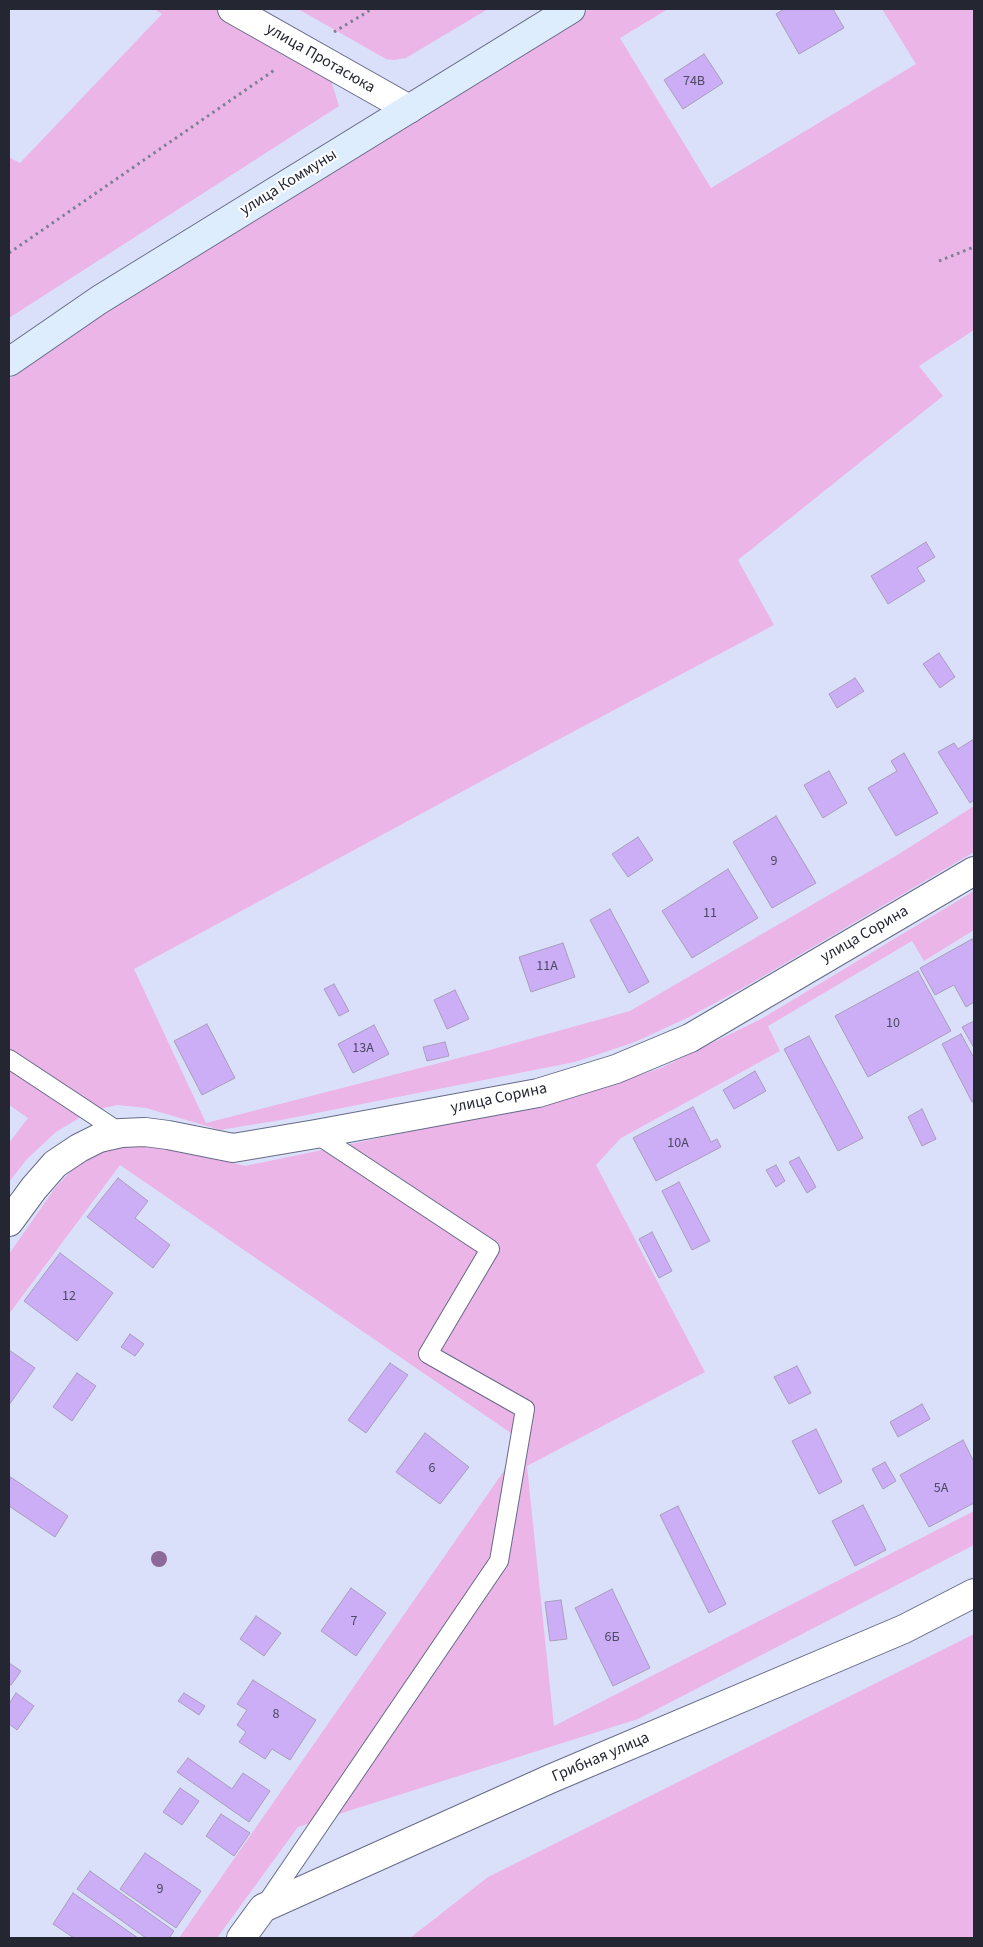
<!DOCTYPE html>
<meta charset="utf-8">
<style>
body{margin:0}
#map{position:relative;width:983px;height:1947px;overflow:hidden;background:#dbe0fa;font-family:"Source Sans 3",sans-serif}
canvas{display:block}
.frame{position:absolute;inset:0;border:10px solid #242732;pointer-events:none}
</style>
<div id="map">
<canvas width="983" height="1947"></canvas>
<div class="frame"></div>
</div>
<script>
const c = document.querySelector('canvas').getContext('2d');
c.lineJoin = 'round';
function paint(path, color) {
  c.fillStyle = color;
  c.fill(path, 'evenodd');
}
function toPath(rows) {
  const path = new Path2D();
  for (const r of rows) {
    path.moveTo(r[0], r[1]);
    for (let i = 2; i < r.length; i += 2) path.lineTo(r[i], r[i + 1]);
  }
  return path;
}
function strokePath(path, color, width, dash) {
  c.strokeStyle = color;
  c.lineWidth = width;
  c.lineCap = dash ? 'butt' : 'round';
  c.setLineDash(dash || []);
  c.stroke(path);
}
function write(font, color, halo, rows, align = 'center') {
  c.font = font + ' "Source Sans 3",sans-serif';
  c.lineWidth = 4;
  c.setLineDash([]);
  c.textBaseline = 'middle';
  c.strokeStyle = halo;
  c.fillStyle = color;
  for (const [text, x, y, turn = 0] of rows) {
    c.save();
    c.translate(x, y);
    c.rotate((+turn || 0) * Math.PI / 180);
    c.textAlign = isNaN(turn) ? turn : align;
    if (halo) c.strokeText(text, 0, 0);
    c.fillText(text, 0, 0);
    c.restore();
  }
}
const green = toPath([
 [154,9,231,9,326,64,339,106,9,318,9,157,20,163,162,14],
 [298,9,488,9,406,58,394,60,386,59],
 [590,9,668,9,620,38,711,188,916,64,882,9,974,9,974,330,919,366,943,396,738,560,774,625,552,743,134,969,206,1123,486,1051,630,1011,899,854,974,806,974,852,750,984,689,1017,635,1042,575,1062,281,1120,220,1130,146,1108,117,1105,91,1111,56,1132,27,1159,9,1182,9,1143,28,1118,9,1105,9,379,294,182],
 [974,891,974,930,924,961,912,941,768,1026,780,1051,621,1138,596,1165,705,1372,527,1466,554,1726,974,1511,974,1545,638,1719,298,1827,217,1938,179,1938,524,1442,120,1165,9,1314,9,1254,55,1188,82,1159,105,1145,140,1139,245,1166,572,1098,661,1068,761,1019],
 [974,1634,974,1938,410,1938,488,1877]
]);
const building = toPath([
 [784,9,833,9,844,28,799,54,776,14,784,9],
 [704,54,723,83,683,109,664,80,704,54],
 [926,542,935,557,917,568,925,581,888,604,871,576,926,542],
 [939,653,955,677,940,688,923,664,939,653],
 [855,678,864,691,837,708,829,694,855,678],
 [974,739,974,800,970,803,938,752,954,743,958,749,974,739],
 [904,753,938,813,896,836,868,788,897,771,891,761,904,753],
 [829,771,847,803,823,818,804,785,829,771],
 [776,816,816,883,772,908,733,842,776,816],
 [638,837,653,860,628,877,612,854,638,837],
 [728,869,758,918,692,958,662,911,728,869],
 [610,909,649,982,629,993,590,920,610,909],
 [972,939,974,942,974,1002,966,1007,954,985,935,995,920,968,972,939],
 [563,943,575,977,531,992,519,957,563,943],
 [918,971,951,1031,868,1077,835,1016,918,971],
 [334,984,349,1011,339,1016,324,989,334,984],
 [455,990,469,1019,447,1029,434,1000,455,990],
 [974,1021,974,1048,962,1027,974,1021],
 [207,1024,235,1078,202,1095,174,1041,207,1024],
 [374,1025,389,1054,353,1073,338,1044,374,1025],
 [961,1034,974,1058,974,1101,972,1102,942,1044,961,1034],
 [809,1036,863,1138,838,1151,784,1049,809,1036],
 [445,1042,449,1056,427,1061,423,1047,445,1042],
 [755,1071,766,1091,734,1109,723,1090,755,1071],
 [693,1107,711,1142,717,1139,721,1147,656,1181,633,1138,693,1107],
 [922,1109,936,1139,922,1146,908,1117,922,1109],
 [799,1157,816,1187,807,1193,789,1162,799,1157],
 [776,1165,785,1181,776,1187,766,1170,776,1165],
 [118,1178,148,1201,135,1218,170,1245,153,1268,87,1217,118,1178],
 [679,1182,710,1241,692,1250,662,1191,679,1182],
 [652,1232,672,1271,659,1278,639,1239,652,1232],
 [60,1253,113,1293,77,1341,24,1301,60,1253],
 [130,1334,144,1344,135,1356,121,1347,130,1334],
 [9,1350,35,1368,9,1405,9,1350],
 [390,1363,408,1375,366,1433,348,1420,390,1363],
 [797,1366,811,1393,789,1404,774,1377,797,1366],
 [77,1373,96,1386,72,1421,53,1407,77,1373],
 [922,1404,930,1419,898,1437,890,1422,922,1404],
 [816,1429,842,1482,819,1494,792,1441,816,1429],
 [425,1433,469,1467,440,1504,396,1472,425,1433],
 [963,1440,974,1462,974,1503,929,1527,900,1475,963,1440],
 [885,1462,896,1481,883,1489,872,1469,885,1462],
 [9,1476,68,1516,55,1537,9,1506,9,1476],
 [863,1505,886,1550,855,1566,832,1521,863,1505],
 [678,1506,726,1604,709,1613,660,1515,678,1506],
 [351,1588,386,1613,356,1656,321,1631,351,1588],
 [612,1589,650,1668,613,1686,575,1608,612,1589],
 [561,1600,567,1639,550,1641,545,1602,561,1600],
 [256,1616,281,1633,264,1656,240,1639,256,1616],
 [9,1663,21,1671,11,1685,9,1684,9,1663],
 [253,1680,316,1720,290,1760,272,1749,265,1759,239,1742,246,1732,237,1725,247,1710,237,1704,253,1680],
 [16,1693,34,1706,17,1730,9,1724,9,1704,16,1693],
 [184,1693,205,1706,199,1715,178,1701,184,1693],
 [188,1758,232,1789,243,1773,270,1791,249,1822,177,1772,188,1758],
 [180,1788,199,1801,182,1825,163,1812,180,1788],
 [221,1814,250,1833,234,1856,206,1836,221,1814],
 [145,1853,201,1891,176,1928,120,1889,145,1853],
 [90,1871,174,1931,169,1938,146,1938,77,1889,90,1871],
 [73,1893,138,1938,74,1938,53,1924,73,1893]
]);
const path = toPath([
 [334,32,372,9],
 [9,253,276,69],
 [939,261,974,247]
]);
const lane = toPath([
 [9,1059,121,1133],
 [265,1905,499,1561,525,1409,428,1354,490,1249,316,1134]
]);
const street = toPath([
 [232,9,409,109],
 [9,1222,34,1188,55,1164,79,1148,99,1138,121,1133,145,1132,168,1135,233,1148,316,1134,538,1093,616,1069,690,1038,974,871],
 [241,1938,263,1908,550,1779,904,1629,974,1593]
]);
const secondary = toPath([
 [9,362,99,300,571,9]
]);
const trees = [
 [159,1559]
];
const numberNames = [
 ["74В",694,82],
 ["9",774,862],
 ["11",710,914],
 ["11А",547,967],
 ["10",893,1024],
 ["13А",363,1049],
 ["10А",678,1144],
 ["12",69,1297],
 ["6",432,1469],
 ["5А",941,1489],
 ["7",354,1622],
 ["6Б",612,1638],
 ["8",276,1715],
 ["9",160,1890]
];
const streetNames = [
 ["улица Протасюка",320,59,30],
 ["улица Коммуны",289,183,-32],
 ["улица Сорина",865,935,-30],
 ["улица Сорина",499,1099,-12],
 ["Грибная улица",601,1758,-23]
];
paint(green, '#ebb5e7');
paint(building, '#cbaef5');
strokePath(building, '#a99dbb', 1);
strokePath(lane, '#666b87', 20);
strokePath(street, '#666b87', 30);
strokePath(secondary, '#666b87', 30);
strokePath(path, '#7d8193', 3, [2.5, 4]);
strokePath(lane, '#fff', 18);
strokePath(street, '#fff', 28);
strokePath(secondary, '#deedfd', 28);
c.fillStyle = '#8d699a';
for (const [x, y] of trees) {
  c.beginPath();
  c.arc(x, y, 8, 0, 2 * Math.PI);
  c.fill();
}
write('14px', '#4e4963', null, numberNames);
write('16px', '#242732', '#fff', streetNames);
</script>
